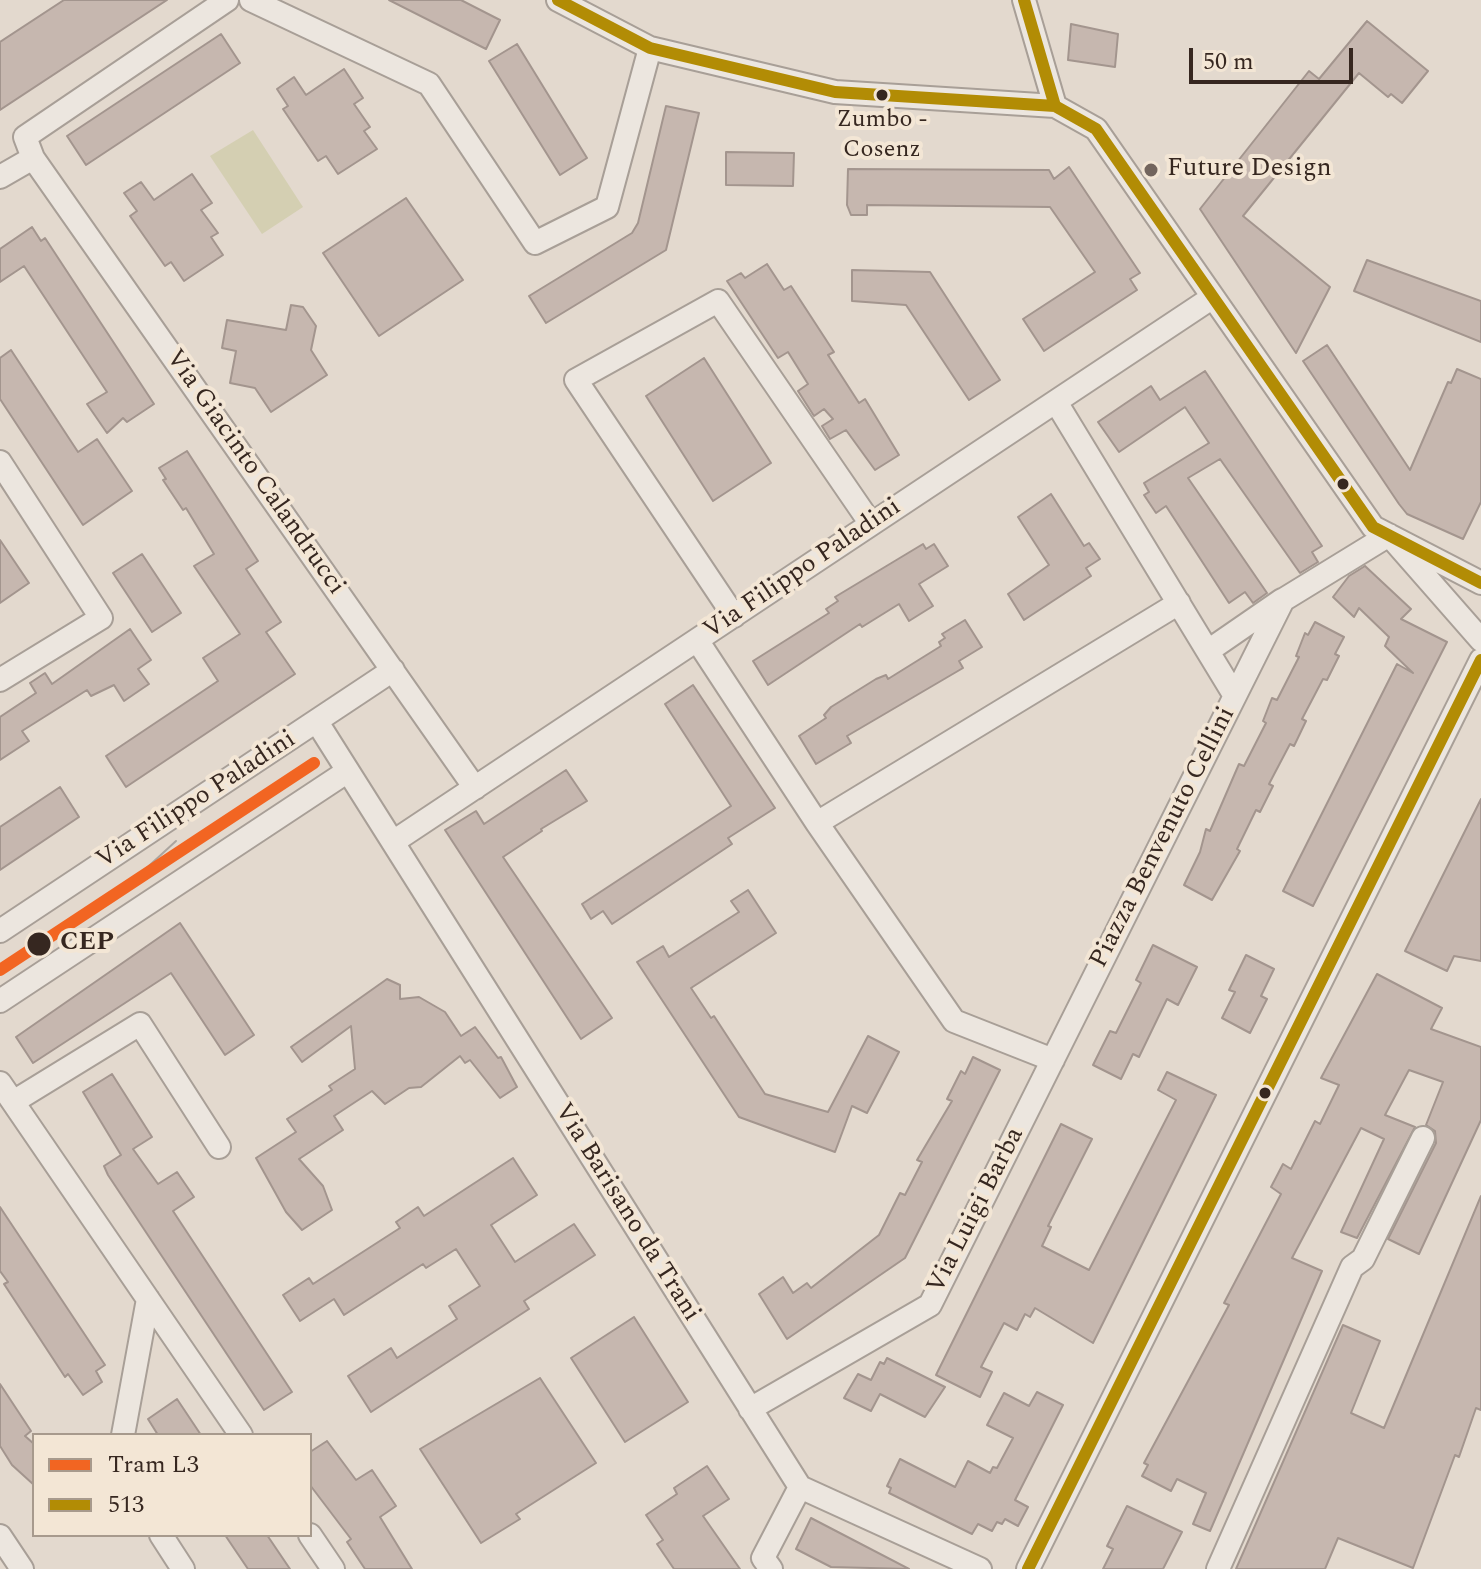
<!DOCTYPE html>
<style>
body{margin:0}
#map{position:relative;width:1481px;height:1569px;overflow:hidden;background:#e3d9ce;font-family:Spectral,serif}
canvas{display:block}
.legend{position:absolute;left:32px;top:1433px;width:280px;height:104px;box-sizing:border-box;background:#f3e6d5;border:2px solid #a79a8d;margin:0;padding:10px 14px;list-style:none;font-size:24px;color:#362720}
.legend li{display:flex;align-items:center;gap:16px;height:40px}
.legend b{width:40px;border:2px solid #a79a8d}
.scale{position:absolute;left:1189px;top:48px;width:164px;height:36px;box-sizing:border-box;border:4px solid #362720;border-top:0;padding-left:10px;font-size:24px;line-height:28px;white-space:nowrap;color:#362720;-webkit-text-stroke:6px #f3e6d5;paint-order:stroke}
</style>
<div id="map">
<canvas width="1481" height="1569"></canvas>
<ul class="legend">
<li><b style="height:10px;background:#f26522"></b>Tram L3</li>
<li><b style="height:10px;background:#b28c05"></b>513</li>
</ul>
<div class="scale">50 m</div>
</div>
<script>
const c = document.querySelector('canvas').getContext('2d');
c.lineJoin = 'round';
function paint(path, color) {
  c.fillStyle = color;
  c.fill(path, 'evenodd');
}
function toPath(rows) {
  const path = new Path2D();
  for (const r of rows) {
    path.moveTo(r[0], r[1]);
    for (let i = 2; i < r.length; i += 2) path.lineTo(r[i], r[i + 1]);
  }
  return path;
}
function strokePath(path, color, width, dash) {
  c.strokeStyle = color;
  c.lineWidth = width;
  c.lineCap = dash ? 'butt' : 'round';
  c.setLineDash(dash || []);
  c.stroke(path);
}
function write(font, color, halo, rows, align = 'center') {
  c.font = font + ' Spectral,serif';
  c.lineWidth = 8;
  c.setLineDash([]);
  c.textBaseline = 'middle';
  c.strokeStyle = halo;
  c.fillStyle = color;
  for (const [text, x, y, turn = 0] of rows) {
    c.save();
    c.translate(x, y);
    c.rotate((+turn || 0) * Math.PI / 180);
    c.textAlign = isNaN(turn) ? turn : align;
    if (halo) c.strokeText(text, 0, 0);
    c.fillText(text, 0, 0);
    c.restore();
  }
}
const green = toPath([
 [253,130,303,207,262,234,210,156]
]);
const building = toPath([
 [64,0,167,0,0,110,0,42,64,0],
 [389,0,461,0,500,20,486,49,389,0],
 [1367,21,1428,71,1402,103,1391,94,1388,97,1359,73,1243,216,1330,287,1296,353,1200,209,1309,71,1319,79,1367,21],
 [1071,24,1118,34,1115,67,1068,60,1071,24],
 [221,34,240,63,86,165,67,136,221,34],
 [517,44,587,158,560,175,489,61,517,44],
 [344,69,363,98,354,104,370,127,364,131,377,149,338,174,326,156,318,161,283,109,288,106,277,89,294,77,306,95,344,69],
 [666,106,699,113,666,250,546,323,529,296,632,233,638,223,666,106],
 [726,152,794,153,793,186,726,185,726,152],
 [1069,167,1140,273,1130,279,1137,290,1044,351,1023,319,1095,272,1050,207,867,205,867,215,851,215,847,205,848,169,1049,170,1054,179,1069,167],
 [192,174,212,203,201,210,218,233,211,237,223,255,184,281,171,262,165,266,130,216,137,211,124,193,141,182,154,200,192,174],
 [406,198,463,280,379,336,323,253,406,198],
 [32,227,41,241,45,238,154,404,127,422,123,418,107,433,87,404,107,392,24,266,0,282,0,249,32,227],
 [1367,260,1481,301,1481,342,1354,291,1367,260],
 [767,264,784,290,791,286,834,352,828,355,859,403,865,399,899,455,875,470,846,430,830,439,822,426,833,419,824,409,814,416,798,391,808,384,788,352,778,358,727,281,741,273,745,278,767,264],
 [852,270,930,272,1000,380,969,400,906,305,852,301,852,270],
 [291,305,303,307,316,326,311,350,327,375,271,412,255,388,230,383,236,351,222,348,227,320,286,330,291,305],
 [1327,345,1410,470,1448,382,1451,383,1457,369,1481,379,1481,502,1463,539,1407,514,1399,504,1303,361,1327,345],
 [11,350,78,452,97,439,132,491,83,525,0,399,0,358,11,350],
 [704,358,771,463,713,501,646,396,704,358],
 [1205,371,1322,546,1312,552,1318,562,1300,573,1220,459,1188,478,1267,593,1253,603,1245,592,1229,603,1166,506,1156,513,1144,495,1149,492,1144,483,1209,443,1185,407,1119,452,1098,422,1151,386,1160,400,1205,371],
 [187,451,258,561,246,569,281,622,266,632,295,674,126,787,106,756,218,681,203,658,240,634,194,566,214,554,186,508,183,510,163,480,166,479,159,468,187,451],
 [1051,494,1084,546,1089,543,1100,559,1086,568,1091,576,1024,620,1008,594,1049,565,1018,517,1051,494],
 [0,540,29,583,0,603,0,540],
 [923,544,926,549,934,544,948,566,919,584,933,606,909,621,899,604,862,627,860,624,768,685,753,661,829,613,826,609,838,601,835,597,923,544],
 [142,554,181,613,152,632,113,573,142,554],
 [1365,566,1411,609,1401,619,1447,642,1313,906,1283,891,1397,664,1413,673,1385,646,1389,637,1359,608,1354,617,1333,597,1349,576,1365,566],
 [965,620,982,647,959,661,963,668,847,736,851,743,816,764,799,736,826,718,824,715,831,707,876,679,886,675,888,679,941,646,939,642,945,638,942,634,965,620],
 [1315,622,1344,637,1335,654,1339,656,1327,680,1323,679,1302,719,1306,721,1294,746,1290,744,1269,784,1273,786,1260,812,1256,810,1237,849,1240,851,1212,900,1184,885,1200,852,1206,829,1210,831,1239,764,1244,766,1266,723,1263,721,1272,698,1277,700,1299,657,1296,656,1305,633,1308,635,1315,622],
 [130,629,151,660,138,669,149,684,124,701,114,685,91,696,87,690,22,731,29,741,0,760,0,717,36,693,30,683,45,673,52,684,130,629],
 [693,685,775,808,728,838,732,844,612,924,603,911,591,919,582,904,731,806,665,704,693,685],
 [566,770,587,801,541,829,542,831,503,857,612,1018,581,1039,445,830,476,811,484,824,566,770],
 [60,787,79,817,0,870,0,827,60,787],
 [1481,799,1481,961,1454,956,1447,971,1405,951,1481,799],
 [748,890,776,933,691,988,711,1018,714,1016,765,1094,828,1112,868,1036,899,1052,867,1113,852,1106,835,1152,739,1117,637,962,663,946,669,957,714,928,739,912,731,901,748,890],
 [180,923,254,1035,225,1055,171,973,33,1063,16,1037,180,923],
 [1153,945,1197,967,1178,1005,1167,999,1139,1057,1133,1054,1121,1079,1093,1065,1110,1031,1116,1033,1141,983,1136,980,1153,945],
 [1246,955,1274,969,1261,996,1267,999,1250,1033,1222,1018,1235,992,1229,990,1246,955],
 [1377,974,1442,1008,1431,1029,1481,1047,1481,1120,1419,1254,1388,1239,1436,1143,1435,1131,1426,1125,1443,1082,1409,1070,1385,1115,1415,1127,1357,1238,1341,1232,1384,1139,1361,1128,1292,1258,1322,1271,1210,1531,1193,1524,1206,1493,1177,1479,1171,1491,1142,1476,1148,1465,1144,1463,1229,1305,1224,1303,1281,1194,1271,1187,1283,1164,1291,1169,1315,1121,1320,1124,1339,1085,1321,1078,1377,974],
 [387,979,400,985,400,999,419,997,445,1012,461,1036,475,1027,498,1058,501,1057,517,1087,500,1098,470,1060,465,1063,460,1056,421,1087,409,1088,385,1104,372,1091,334,1116,343,1130,299,1159,323,1186,332,1210,302,1230,286,1212,256,1158,296,1132,287,1119,332,1090,329,1086,355,1069,351,1026,302,1062,291,1047,387,979],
 [973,1057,1000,1070,905,1258,787,1339,759,1294,783,1277,793,1293,807,1283,811,1288,879,1235,900,1193,905,1195,922,1162,917,1160,952,1101,947,1099,961,1071,965,1074,973,1057],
 [1167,1072,1216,1095,1093,1343,1035,1308,1030,1317,1025,1314,1017,1330,1004,1323,981,1367,992,1372,980,1397,936,1375,1061,1124,1092,1139,1048,1226,1051,1227,1042,1246,1089,1270,1176,1100,1158,1090,1167,1072],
 [112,1074,152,1137,133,1149,158,1184,177,1172,194,1197,173,1211,292,1392,264,1410,108,1175,104,1166,121,1155,83,1092,112,1074],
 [513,1158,537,1195,491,1225,515,1262,574,1224,595,1255,524,1301,529,1309,371,1412,348,1376,391,1348,397,1358,457,1319,449,1306,480,1286,456,1249,426,1268,423,1264,344,1315,334,1299,300,1321,283,1295,309,1278,313,1284,400,1228,396,1222,418,1207,424,1216,513,1158],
 [1481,1196,1481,1410,1476,1408,1459,1457,1455,1455,1413,1568,1338,1538,1325,1569,1236,1569,1343,1325,1380,1341,1351,1413,1384,1428,1481,1196],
 [0,1207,105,1365,96,1371,102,1382,83,1395,68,1374,65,1377,4,1284,8,1282,0,1271,0,1207],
 [634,1317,688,1402,625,1442,571,1358,634,1317],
 [887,1358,945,1387,925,1417,880,1394,871,1411,844,1398,858,1374,871,1380,880,1362,884,1364,887,1358],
 [540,1378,596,1463,516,1514,520,1519,481,1543,420,1449,540,1378],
 [0,1384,31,1431,25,1436,34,1444,34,1485,12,1465,0,1446,0,1384],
 [1037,1392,1063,1405,1015,1500,1028,1507,1018,1526,1005,1519,1002,1524,997,1522,992,1531,978,1524,972,1534,889,1493,891,1488,887,1486,900,1459,955,1487,968,1461,990,1473,993,1467,997,1468,1013,1438,987,1425,1004,1393,1029,1406,1037,1392],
 [177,1399,201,1435,158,1435,148,1419,177,1399],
 [327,1441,356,1480,372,1470,396,1506,380,1517,412,1569,365,1569,347,1542,351,1539,310,1485,310,1452,327,1441],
 [707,1466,729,1499,703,1516,740,1569,674,1569,657,1544,663,1540,646,1515,677,1494,674,1488,707,1466],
 [1127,1506,1182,1532,1163,1569,1103,1569,1113,1549,1107,1546,1127,1506],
 [811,1518,909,1569,831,1567,796,1549,811,1518],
 [225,1535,267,1535,290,1569,248,1569,225,1535]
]);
const minor = toPath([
 [227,0,25,137,33,158,475,788],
 [251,0,429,84,535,243,607,207,650,48],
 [558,0,650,48,835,92,1055,106,1096,129,1373,527,1481,583],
 [1024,0,1055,106],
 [0,177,33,158],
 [1056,402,1235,696],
 [0,462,101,618,0,680],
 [734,616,576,380,718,301,871,524],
 [697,640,817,823,954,1021,1053,1060],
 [1208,651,1282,600],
 [317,722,800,1487,980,1569],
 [817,823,1179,603],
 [393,842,1213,297],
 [0,931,393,670],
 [0,1001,348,771],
 [0,1083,241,1435],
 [13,1102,140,1024,219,1147],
 [750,1409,930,1305,1283,600,1389,535,1481,640],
 [123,1435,148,1299],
 [161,1535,183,1569],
 [310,1535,333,1569],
 [0,1536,22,1569],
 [771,1569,763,1558,800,1487],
 [1028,1569,1481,660],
 [1218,1569,1352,1267,1363,1259,1423,1138]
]);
const tram = toPath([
 [127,886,176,841]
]);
const bus1 = toPath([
 [558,0,650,48,835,92,1055,106,1096,129,1373,527,1481,583],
 [1024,0,1055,106],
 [1028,1569,1481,660]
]);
const tram1 = toPath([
 [0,970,314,763]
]);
const markers = [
 [882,95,7,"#362720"],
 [1151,170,8,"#73655d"],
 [1343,484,7,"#362720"],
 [39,944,13,"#362720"],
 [1265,1093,7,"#362720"]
];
const busNames = [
 ["Zumbo -",882,121],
 ["Cosenz",882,151]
];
const poiNames = [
 ["Future Design",1167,170]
];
const streetNames = [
 ["Via Giacinto Calandrucci",254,473,55],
 ["Via Filippo Paladini",803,570,-34],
 ["Via Filippo Paladini",197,801,-33],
 ["Piazza Benvenuto Cellini",1164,838,-63],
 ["Via Luigi Barba",977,1211,-63],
 ["Via Barisano da Trani",626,1213,58]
];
const stopNames = [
 ["CEP",60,944]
];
paint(green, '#d4cfb2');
paint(building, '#c6b7af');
strokePath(building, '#a3958e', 2);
strokePath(minor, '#a89f97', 26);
strokePath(minor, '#ece6df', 22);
strokePath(tram, '#aba59f', 2);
strokePath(bus1, '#b28c05', 12);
strokePath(tram1, '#f26522', 12);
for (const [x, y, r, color] of markers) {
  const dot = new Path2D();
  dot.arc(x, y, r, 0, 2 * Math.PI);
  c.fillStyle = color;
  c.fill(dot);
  strokePath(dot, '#f3e6d5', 3);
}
write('24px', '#362720', '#f3e6d5', busNames);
write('26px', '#362720', '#f3e6d5', poiNames, 'left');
write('26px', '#362720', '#f3e6d5', streetNames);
write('bold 26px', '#362720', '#f3e6d5', stopNames, 'left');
</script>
